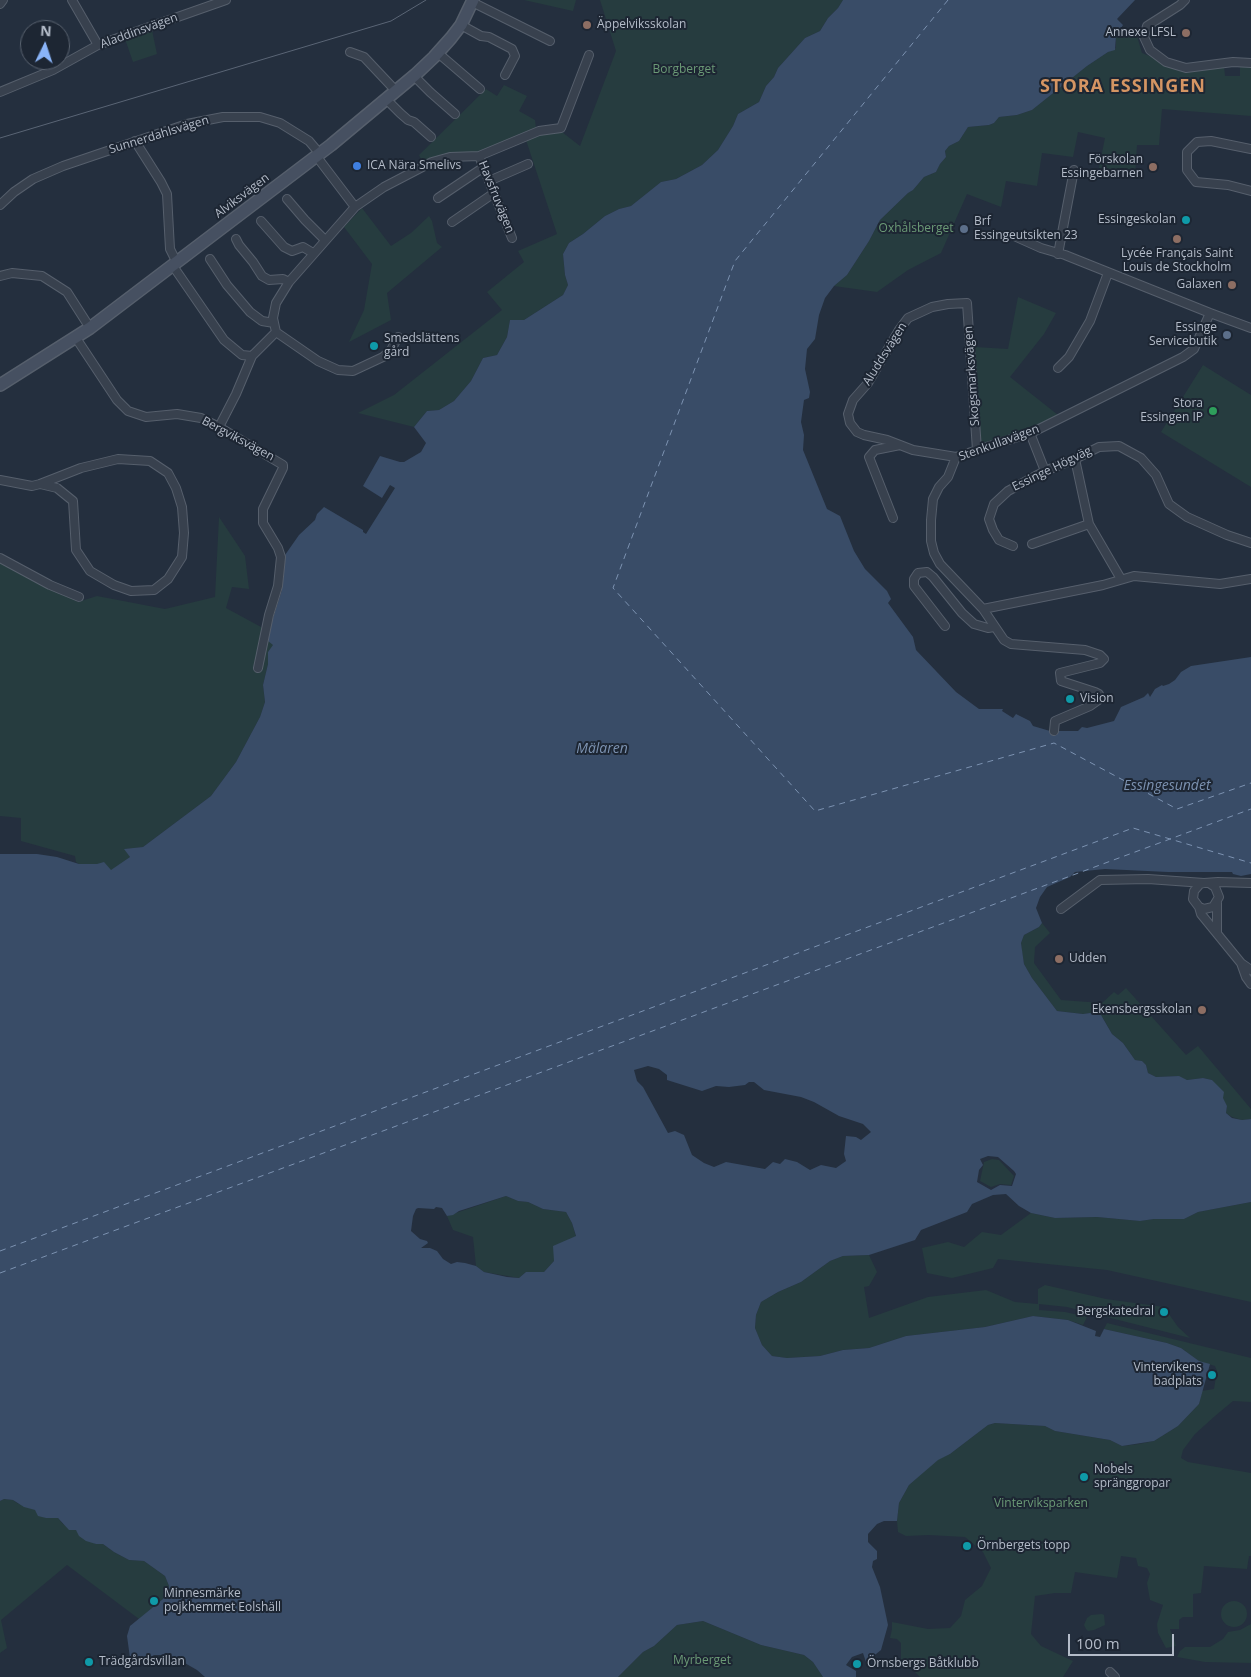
<!DOCTYPE html>
<meta charset="utf-8">
<style>
body{margin:0}
#map{position:relative;width:1251px;height:1677px;overflow:hidden;background:#242f3e;font-family:"Open Sans",sans-serif}
canvas{display:block}
.north{position:absolute;left:20px;top:20px;width:50px;height:50px;box-sizing:border-box;background:#1d2633;border:1px solid #59626f;border-radius:50%;rotate:4deg;font-size:14px;font-weight:700;line-height:20px;text-align:center;color:#b4bcc9}
.north::after{content:'';display:block;margin:auto;width:18px;height:22px;background:#8ab4f8;clip-path:polygon(50% 0,100% 100%,50% 72%,0 100%)}
.scale{position:absolute;left:1068px;top:1634px;width:106px;height:22px;box-sizing:border-box;border:2px solid #b4bcc9;border-top:0;padding-left:6px;font-size:15px;line-height:18px;white-space:nowrap;color:#b4bcc9;-webkit-text-stroke:4px #1d2633;paint-order:stroke}
</style>
<div id="map">
<canvas width="1251" height="1677"></canvas>
<div class="north">N</div>
<div class="scale">100 m</div>
</div>
<script>
const c = document.querySelector('canvas').getContext('2d');
c.lineJoin = 'round';
function paint(path, color) {
  c.fillStyle = color;
  c.fill(path, 'evenodd');
}
function toPath(rows) {
  const path = new Path2D();
  for (const r of rows) {
    if (r.length === 3) {
      path.moveTo(r[0] + r[2], r[1]);
      path.arc(r[0], r[1], r[2], 0, 2 * Math.PI);
      continue;
    }
    path.moveTo(r[0], r[1]);
    for (let i = 2; i < r.length; i += 2) path.lineTo(r[i], r[i + 1]);
  }
  return path;
}
function strokePath(path, color, width, dash) {
  c.strokeStyle = color;
  c.lineWidth = width;
  c.lineCap = dash ? 'butt' : 'round';
  c.setLineDash(dash || []);
  c.stroke(path);
}
function write(font, color, halo, rows, align = 'center') {
  c.font = font + ' "Open Sans",sans-serif';
  c.lineWidth = 4;
  c.setLineDash([]);
  c.textBaseline = 'middle';
  c.strokeStyle = halo;
  c.fillStyle = color;
  for (const [text, x, y, turn = 0] of rows) {
    c.save();
    c.translate(x, y);
    c.rotate((+turn || 0) * Math.PI / 180);
    c.textAlign = isNaN(turn) ? turn : align;
    if (halo) c.strokeText(text, 0, 0);
    c.fillText(text, 0, 0);
    c.restore();
  }
}
const green = toPath([
 [524,0,576,0,573,11],
 [600,0,843,0,838,8,828,18,820,31,805,38,778,68,774,77,766,86,759,102,738,114,733,126,718,150,702,165,676,179,661,182,631,206,619,209,605,216,583,234,569,243,563,254,565,275,568,285,563,295,524,320,510,320,507,337,497,355,483,358,471,381,454,401,439,410,427,411,414,427,358,413,394,395,502,310,487,292,524,262,518,251,557,234,526,140,540,134,562,132,580,146,616,51],
 [1121,27,1133,38,1135,35,1137,36,1142,53,1157,59,1165,64,1224,66,1225,76,1240,76,1240,65,1251,67,1251,116,1162,109,1159,145,1137,145,1135,176,1099,168,1105,138,1078,132,1073,157,1042,153,1037,186,1006,181,1001,207,967,194,941,253,908,270,877,292,834,286,847,275,869,241,880,220,908,193,913,190,924,177,936,172,940,164,946,157,945,151,949,146,959,141,968,127,989,125,994,123,999,117,1017,115,1032,110,1087,66,1108,52,1116,48,1116,36],
 [152,30,157,54,133,62,125,39],
 [504,85,527,96,519,111,535,120,536,128,476,153,451,153,422,161,419,155,486,89,497,96],
 [362,208,391,246,411,233,429,216,432,221,437,243,442,247,387,293,391,320,349,342,364,310,372,264,344,227],
 [1018,297,1056,313,1044,334,1010,377,1058,415,1025,430,981,444,975,347,1008,349],
 [1203,365,1251,395,1251,487,1161,432],
 [219,517,245,556,249,589,232,587,226,608,261,627,268,641,274,645,268,652,268,664,263,685,265,702,260,717,236,762,211,796,143,847,125,849,130,857,111,871,97,864,79,864,76,862,75,856,21,841,21,818,0,816,0,561,78,602,97,596,165,609,215,597],
 [1042,923,1050,933,1035,947,1034,963,1061,1000,1102,1003,1114,992,1118,995,1126,988,1186,1055,1198,1046,1251,1109,1251,1119,1242,1120,1232,1117,1226,1113,1227,1106,1212,1080,1203,1078,1187,1080,1178,1076,1156,1077,1148,1073,1146,1065,1142,1061,1135,1060,1123,1043,1112,1034,1103,1018,1090,1013,1083,1014,1057,1011,1032,978,1024,964,1022,952,1021,943,1024,935,1039,927],
 [992,1159,999,1160,1014,1176,1011,1185,1000,1184,991,1187,980,1181,984,1162],
 [506,1196,518,1201,528,1202,543,1209,566,1212,572,1223,576,1237,569,1239,554,1261,544,1272,526,1272,519,1278,484,1272,476,1266,473,1237,453,1230,447,1216],
 [1251,1202,1251,1302,1107,1270,998,1259,993,1268,952,1278,927,1273,922,1248,948,1242,964,1247,982,1232,1001,1235,1031,1213,1055,1218,1097,1217,1140,1221,1154,1219,1184,1219,1198,1212],
 [869,1255,877,1272,869,1286,864,1287,869,1318,928,1297,986,1290,1015,1302,1038,1304,1038,1289,1045,1285,1106,1299,1164,1307,1178,1327,1190,1338,1067,1307,1039,1304,1039,1310,1065,1312,1087,1317,1083,1325,1068,1320,1033,1316,985,1327,906,1336,869,1348,843,1350,820,1356,787,1358,772,1356,762,1345,755,1328,756,1315,761,1302,778,1292,801,1282,830,1261,843,1256],
 [1107,1323,1251,1358,1251,1402,1233,1401,1215,1416,1195,1434,1183,1450,1181,1458,1188,1462,1251,1473,1251,1556,1249,1556,1247,1569,1204,1566,1201,1593,1193,1594,1193,1617,1183,1617,1179,1620,1179,1629,1170,1629,1176,1646,1166,1648,1158,1633,1157,1624,1163,1605,1150,1600,1147,1583,1150,1574,1147,1568,1138,1566,1136,1558,1121,1556,1117,1578,1075,1572,1071,1593,1055,1593,1035,1596,1031,1634,1041,1646,1073,1661,1063,1677,920,1677,908,1665,901,1664,901,1643,897,1639,890,1638,892,1629,892,1622,928,1629,950,1628,961,1616,965,1600,982,1586,991,1568,983,1552,965,1537,929,1535,906,1536,898,1532,897,1521,899,1503,909,1485,938,1459,950,1454,988,1425,995,1423,1045,1426,1055,1431,1110,1440,1122,1446,1139,1444,1154,1441,1178,1426,1199,1404,1202,1391,1214,1389,1217,1371,1215,1366,1199,1361,1181,1348,1167,1343,1104,1329],
 [4,1499,13,1500,17,1503,35,1510,46,1518,58,1518,63,1524,76,1530,96,1544,103,1544,114,1552,129,1560,144,1561,165,1576,169,1586,168,1591,162,1600,139,1619,67,1565,1,1620,7,1648,0,1653,0,1501],
 [1234,1614,13],
 [1102,1614,1104,1615,1105,1625,1094,1630,1088,1631,1086,1629,1084,1625,1087,1618,1091,1615],
 [703,1621,761,1645,804,1655,813,1662,823,1677,618,1677,643,1652,654,1646,677,1625],
 [1251,1624,1251,1663,1205,1662,1177,1657,1180,1651,1185,1647,1210,1647,1223,1639,1228,1632,1240,1630]
]);
const water = toPath([
 [843,0,1135,0,1117,19,1123,25,1116,36,1115,50,1108,52,1087,66,1032,110,1017,115,999,117,994,123,989,125,968,127,959,141,949,146,945,151,946,157,940,164,936,172,924,177,913,190,908,193,880,220,869,241,847,275,834,286,825,298,819,315,815,339,807,349,805,369,810,392,809,398,804,400,801,422,804,435,803,450,827,509,840,516,854,551,865,569,887,591,891,599,888,603,913,637,916,650,956,692,979,709,1003,709,1002,711,1013,718,1016,714,1030,721,1033,726,1050,731,1078,731,1082,727,1087,728,1114,721,1121,707,1144,697,1148,693,1150,697,1155,689,1162,685,1163,686,1169,684,1175,680,1181,672,1191,666,1251,657,1251,874,1241,876,1233,874,1232,872,1168,872,1105,869,1075,872,1070,877,1047,887,1040,897,1036,908,1042,923,1039,927,1024,935,1021,943,1024,964,1032,978,1057,1011,1083,1014,1090,1013,1101,1015,1112,1034,1123,1043,1135,1060,1142,1061,1146,1065,1148,1073,1156,1077,1179,1076,1187,1080,1203,1078,1212,1080,1224,1092,1223,1098,1227,1106,1226,1113,1232,1118,1242,1120,1251,1119,1251,1202,1198,1212,1184,1219,1154,1219,1140,1221,1097,1217,1055,1218,1031,1213,1019,1206,1006,1194,993,1195,972,1204,967,1212,921,1230,915,1240,869,1255,843,1256,830,1261,801,1282,778,1292,761,1302,756,1315,755,1328,762,1345,772,1356,787,1358,820,1356,843,1350,869,1348,906,1336,985,1327,1033,1316,1068,1320,1096,1331,1095,1336,1100,1337,1104,1329,1167,1343,1181,1348,1199,1361,1210,1364,1199,1404,1178,1426,1154,1441,1122,1446,1110,1440,1055,1431,1045,1426,995,1423,988,1425,950,1454,938,1460,909,1485,899,1503,897,1521,884,1521,877,1524,868,1534,868,1542,877,1551,877,1559,873,1561,872,1567,880,1587,888,1625,881,1650,866,1662,863,1653,852,1657,846,1665,856,1671,856,1677,823,1677,813,1662,804,1655,761,1645,703,1621,677,1625,654,1646,643,1652,618,1677,205,1677,197,1670,183,1662,163,1655,154,1655,142,1663,130,1658,127,1636,130,1626,163,1599,168,1591,169,1586,165,1576,144,1561,129,1560,114,1552,103,1544,96,1544,86,1541,79,1536,76,1530,69,1530,58,1518,46,1518,38,1516,35,1510,24,1507,13,1500,4,1499,0,1501,0,854,37,854,57,857,79,864,97,864,104,862,111,870,130,857,124,849,143,847,211,796,236,762,260,717,265,702,263,685,268,664,268,652,273,645,268,641,272,621,282,590,282,575,285,555,299,535,315,520,317,514,324,507,363,530,363,532,366,534,395,488,390,485,382,498,363,486,380,456,400,462,404,462,421,452,426,443,414,427,427,411,439,410,454,401,471,381,483,358,497,355,507,337,510,320,524,320,563,295,568,285,565,275,563,254,569,243,583,234,605,216,619,209,631,206,661,182,676,179,702,165,718,150,733,126,738,114,759,102,766,86,774,77,778,68,805,38,820,31,828,18,838,8],
 [648,1066,659,1069,667,1075,667,1080,702,1091,716,1086,729,1087,745,1085,749,1082,754,1082,764,1090,801,1097,814,1102,839,1116,863,1124,871,1132,861,1140,856,1137,846,1136,844,1154,846,1161,836,1168,821,1165,810,1170,797,1162,785,1159,780,1164,773,1162,765,1169,726,1162,714,1167,704,1163,692,1155,684,1135,675,1131,668,1133,643,1087,637,1081,634,1070],
 [988,1156,998,1157,1014,1171,1016,1174,1012,1186,1000,1185,991,1190,977,1182,979,1170,983,1165,980,1159],
 [506,1196,518,1201,528,1202,543,1209,566,1212,572,1223,576,1236,553,1246,554,1261,544,1272,526,1272,519,1278,507,1277,484,1272,476,1266,465,1263,457,1262,451,1264,443,1259,437,1251,430,1248,421,1248,428,1243,427,1241,420,1239,411,1231,413,1216,416,1209,418,1208,434,1209,436,1207,442,1208,447,1216,453,1215,459,1211]
]);
const ferry = toPath([
 [948,0,735,261,613,588,815,811,1054,743,1177,809,1251,783],
 [0,1251,1133,828,1251,863],
 [0,1273,1251,809]
]);
const street = toPath([
 [72,0,98,45],
 [1185,0,1180,5,1147,26,1144,37,1150,50,1166,62,1186,68,1233,62,1251,63],
 [472,2,550,41],
 [0,4,3,0],
 [461,25,481,36,489,37,512,49,515,56,505,75],
 [350,52,364,57,396,91],
 [438,53,480,89],
 [414,76,430,92,455,114],
 [0,92,53,70,98,45,226,0],
 [386,99,400,113,408,120,414,122,431,137],
 [135,141,161,182,167,194,170,249,177,263],
 [1251,149,1211,141,1197,142,1187,152,1187,170,1196,182,1228,185,1251,191],
 [479,156,512,238],
 [317,157,355,207],
 [489,181,528,164],
 [438,198,484,167],
 [287,199,305,220,325,240],
 [0,205,14,192,33,179,63,166,187,124,223,117,260,117,280,123,309,141,320,154],
 [261,221,284,247,292,251,303,247,313,253],
 [452,222,494,193],
 [1012,235,1041,248,1065,255,1210,313,1251,328],
 [236,239,239,245,253,262,262,276,269,280,283,279,289,282],
 [1058,254,1074,170],
 [210,259,227,285,250,312,262,321,274,323],
 [173,266,224,340,242,355,252,356],
 [0,276,12,273,42,276,67,292,90,328],
 [1210,313,1194,349,1183,357,1033,432,956,457,948,477,939,487,933,499,931,520,931,541,934,553,940,564,983,609,1103,585,1134,576,1220,584,1251,579],
 [276,332,318,361,338,370,353,371,383,357,391,350,398,337],
 [76,338,117,400,128,411,146,417,177,414,201,418,219,427,283,465,283,468,263,509,263,523,278,548,281,557,278,586,269,615,258,668],
 [1058,368,1069,357,1090,321,1108,273],
 [219,427,236,394,252,356,276,332,273,318,276,303,289,282,355,207,384,187,432,162,450,157,479,156,539,131,561,128,589,55],
 [1030,433,1045,471],
 [956,457,913,450,887,440,864,435,857,432,850,423,848,414,853,400,868,383,899,330,908,318,932,307,948,304,967,303,977,450],
 [1075,459,1089,524,1121,579],
 [0,480,32,486,40,484,57,488,73,501,76,550,90,571,114,585,131,591,154,590,168,579,182,557,184,533,182,507,176,488,168,473,150,461,118,459,81,468,40,484],
 [893,518,869,457,875,450,900,445],
 [1032,544,1089,524],
 [1013,546,999,540,993,530,989,519,994,504,1008,491,1045,471,1075,459,1099,447,1119,446,1141,458,1156,475,1169,504,1187,517,1227,535,1251,543],
 [0,558,50,585,79,597],
 [983,609,1004,640,1011,644,1085,650,1100,655,1104,659,1100,663,1060,673,1061,681,1095,692,1099,694,1100,699,1090,706,1055,721,1054,731],
 [945,626,914,586,914,579,918,573,927,572,933,577,962,613,974,624,988,628,994,627],
 [1209,883,1215,887,1219,897,1213,907,1204,909,1199,907,1193,899,1194,891,1200,884,1204,883,1218,882,1251,883],
 [1199,907,1201,914,1241,963,1251,970],
 [1061,909,1100,880,1148,879,1204,883],
 [1217,933,1217,903],
 [1241,963,1246,977,1251,984],
 [1110,1672,1115,1677]
]);
const secondary = toPath([
 [0,385,90,328,331,145,415,75,434,57,451,38,461,25,473,0]
]);
const tram = toPath([
 [0,138,391,21,426,0]
]);
const markers = [
 [587,25,5,"#8d6e63"],
 [1186,33,5,"#8d6e63"],
 [357,166,5,"#3f7fe0"],
 [1153,167,5,"#8d6e63"],
 [1186,220,5,"#0f9aa8"],
 [964,229,5,"#5c6f8a"],
 [1177,239,5,"#8d6e63"],
 [1232,285,5,"#8d6e63"],
 [1227,335,5,"#5c6f8a"],
 [374,346,5,"#0f9aa8"],
 [1213,411,5,"#2e9e5b"],
 [1070,699,5,"#0f9aa8"],
 [1059,959,5,"#8d6e63"],
 [1202,1010,5,"#8d6e63"],
 [1164,1312,5,"#0f9aa8"],
 [1212,1375,5,"#0f9aa8"],
 [1084,1477,5,"#0f9aa8"],
 [967,1546,5,"#0f9aa8"],
 [154,1601,5,"#0f9aa8"],
 [89,1662,5,"#0f9aa8"],
 [857,1664,5,"#0f9aa8"]
];
const poiNames = [
 ["Äppelviksskolan",597,25],
 ["Annexe LFSL",1176,33,"right"],
 ["Förskolan",1143,160,"right"],
 ["Essingebarnen",1143,174,"right"],
 ["ICA Nära Smelivs",367,166],
 ["Essingeskolan",1176,220,"right"],
 ["Brf",974,222],
 ["Essingeutsikten 23",974,236],
 ["Lycée Français Saint",1177,254,"center"],
 ["Louis de Stockholm",1177,268,"center"],
 ["Galaxen",1222,285,"right"],
 ["Essinge",1217,328,"right"],
 ["Servicebutik",1217,342,"right"],
 ["Smedslättens",384,339],
 ["gård",384,353],
 ["Stora",1203,404,"right"],
 ["Essingen IP",1203,418,"right"],
 ["Vision",1080,699],
 ["Udden",1069,959],
 ["Ekensbergsskolan",1192,1010,"right"],
 ["Bergskatedral",1154,1312,"right"],
 ["Vintervikens",1202,1368,"right"],
 ["badplats",1202,1382,"right"],
 ["Nobels",1094,1470],
 ["spränggropar",1094,1484],
 ["Örnbergets topp",977,1546],
 ["Minnesmärke",164,1594],
 ["pojkhemmet Eolshäll",164,1608],
 ["Trädgårdsvillan",99,1662],
 ["Örnsbergs Båtklubb",867,1664]
];
const streetNames = [
 ["Aladdinsvägen",139,31,-20],
 ["Sunnerdahlsvägen",159,135,-17],
 ["Alviksvägen",242,196,-37],
 ["Havsfruvägen",496,197,68],
 ["Aluddsvägen",885,354,-58],
 ["Skogsmarksvägen",972,376,-94],
 ["Bergviksvägen",238,439,28],
 ["Stenkullavägen",999,443,-20],
 ["Essinge Högväg",1052,469,-26]
];
const parkNames = [
 ["Borgberget",684,70],
 ["Oxhålsberget",916,229],
 ["Vinterviksparken",1041,1504],
 ["Myrberget",702,1661]
];
const waterNames = [
 ["Mälaren",602,749],
 ["Essingesundet",1167,786]
];
const districtNames = [
 ["STORA ESSINGEN",1123,87]
];
paint(green, '#263c3f');
paint(water, '#394c67');
strokePath(ferry, '#7c92b1', 1, [6, 5]);
strokePath(street, '#565f6c', 10);
strokePath(secondary, '#565f6c', 14);
strokePath(street, '#38414e', 8);
strokePath(secondary, '#465061', 11);
strokePath(tram, '#5a6575', 1);
for (const [x, y, r, color] of markers) {
  const dot = new Path2D();
  dot.arc(x, y, r, 0, 2 * Math.PI);
  c.fillStyle = color;
  c.fill(dot);
  strokePath(dot, '#1d2633', 2);
}
write('12px', '#b4bcc9', '#1d2633', poiNames, 'left');
write('12px', '#b4bcc9', '#1d2633', streetNames);
write('12px', '#6b9a76', '#1d2633', parkNames);
write('italic 14px', '#7c92b1', '#1d2633', waterNames);
c.letterSpacing = '1px';
write('bold 18px', '#d59563', '#1d2633', districtNames);
c.letterSpacing = '0px';
</script>
